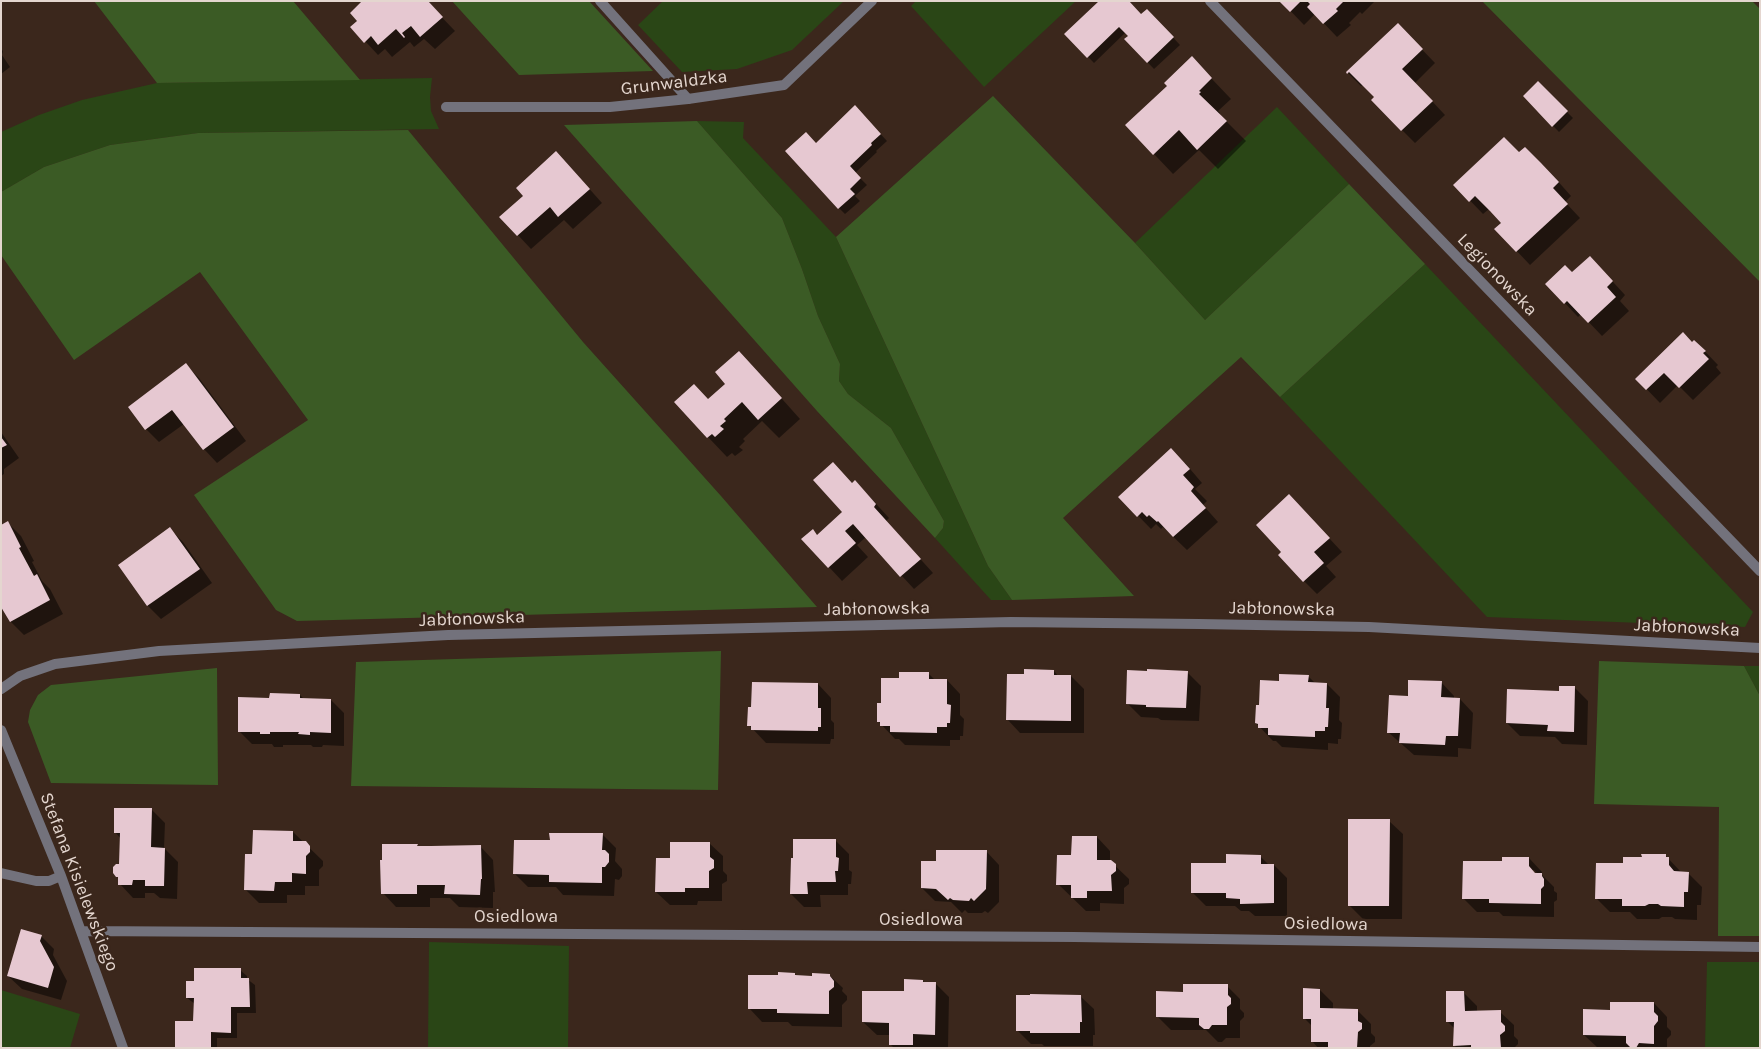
<!DOCTYPE html>
<meta charset="utf-8">
<style>
body{margin:0}
#map{position:relative;width:1761px;height:1049px;overflow:hidden;background:#3b271c;font-family:Karla,sans-serif}
canvas{display:block}
.frame{position:absolute;inset:0;border:2px solid #e4d6cf;pointer-events:none}
</style>
<div id="map">
<canvas width="1761" height="1049"></canvas>
<div class="frame"></div>
</div>
<script>
const c = document.querySelector('canvas').getContext('2d');
c.lineJoin = 'round';
function paint(path, color) {
  c.fillStyle = color;
  c.fill(path, 'evenodd');
}
function toPath(rows) {
  const path = new Path2D();
  for (const r of rows) {
    path.moveTo(r[0], r[1]);
    for (let i = 2; i < r.length; i += 2) path.lineTo(r[i], r[i + 1]);
  }
  return path;
}
function strokePath(path, color, width, dash) {
  c.strokeStyle = color;
  c.lineWidth = width;
  c.lineCap = dash ? 'butt' : 'round';
  c.setLineDash(dash || []);
  c.stroke(path);
}
function write(font, color, halo, rows, align = 'center') {
  c.font = font + ' Karla,sans-serif';
  c.lineWidth = 5;
  c.setLineDash([]);
  c.textBaseline = 'middle';
  c.strokeStyle = halo;
  c.fillStyle = color;
  for (const [text, x, y, turn = 0] of rows) {
    c.save();
    c.translate(x, y);
    c.rotate((+turn || 0) * Math.PI / 180);
    c.textAlign = isNaN(turn) ? turn : align;
    if (halo) c.strokeText(text, 0, 0);
    c.fillText(text, 0, 0);
    c.restore();
  }
}
const green = toPath([
 [663,1,844,1,792,50,737,69,682,72,638,25],
 [916,1,1076,1,984,87,911,6],
 [432,78,430,97,431,111,439,129,198,133,110,145,44,167,1,192,1,132,39,115,82,100,157,83],
 [1277,107,1349,184,1205,320,1135,243],
 [697,121,744,122,743,138,836,237,988,566,1012,600,991,600,935,538,943,528,944,521,891,428,848,394,839,381,840,364,818,316,802,269,782,218],
 [1425,264,1753,612,1745,627,1487,617,1280,397],
 [1744,666,1760,666,1760,696],
 [429,942,569,946,568,1048,428,1048],
 [1707,962,1760,962,1760,1048,1705,1048],
 [1,990,80,1014,70,1048,1,1048]
]);
const forest = toPath([
 [94,1,293,1,360,80,157,83],
 [452,1,589,1,653,71,519,75],
 [1482,1,1752,1,1760,9,1760,282],
 [993,96,1135,243,1205,320,1349,184,1425,264,1280,397,1241,357,1063,518,1134,596,1012,600,988,566,836,237],
 [697,121,782,218,802,269,818,316,840,364,839,381,848,394,891,428,944,521,943,528,935,538,817,411,564,125],
 [408,130,583,342,721,496,817,607,297,621,276,610,194,495,308,420,200,272,74,360,1,255,1,192,44,167,110,145,198,133],
 [721,651,718,790,351,786,356,662],
 [1599,661,1744,666,1760,696,1760,936,1718,936,1719,807,1594,804],
 [217,668,218,785,51,783,28,722,30,710,38,695,51,685]
]);
const shadow = toPath([
 [1281,1,1375,1,1362,14,1360,12,1349,23,1351,25,1337,37,1315,14,1304,25],
 [432,7,455,31,435,49,424,39,414,47,410,42,392,57,385,49,378,55,352,27,359,21],
 [1142,16,1154,17,1180,45,1154,69,1126,40,1130,36,1126,32,1094,63,1066,34],
 [1411,38,1435,63,1415,83,1445,115,1415,143,1402,130,1376,97,1363,85,1361,86,1347,72],
 [1,49,3,51,2,55,10,67,1,74],
 [1192,58,1231,99,1218,111,1220,113,1219,114,1246,141,1218,169,1199,150,1173,174,1154,154,1168,86],
 [1538,83,1573,118,1559,132,1524,96],
 [861,113,887,141,876,151,877,152,855,173,867,185,855,196,860,201,845,214,839,208,816,144],
 [1520,154,1555,178,1571,196,1565,202,1580,218,1530,265,1496,229,1503,224,1489,209,1483,214,1455,185],
 [569,166,602,203,573,229,564,220,531,249,501,217,524,196],
 [1603,271,1625,295,1620,301,1629,311,1602,336,1581,314,1578,317,1547,284,1572,273],
 [1695,341,1718,365,1716,367,1721,373,1693,400,1678,385,1660,403,1637,379],
 [186,365,199,378,246,441,217,463,204,449,184,424,159,442,146,429],
 [758,372,800,419,779,438,762,421,743,439,745,441,739,447,743,450,735,456,732,453,727,457,708,437,709,400,727,384],
 [1,432,19,458,4,469,4,474,1,476],
 [833,463,853,484,868,495,889,518,886,521,933,573,914,589,866,537,857,545,868,557,842,581,829,567,818,536,844,512],
 [1185,463,1202,483,1195,489,1207,501,1203,505,1218,522,1187,550,1163,527,1161,529,1156,524,1151,529,1120,497],
 [1289,495,1342,552,1326,566,1336,577,1317,594,1304,581,1283,552],
 [8,523,21,536,34,561,32,562,42,581,50,589,63,614,24,635,11,622],
 [170,529,183,542,212,583,161,619,148,606,119,565],
 [1054,671,1058,676,1071,676,1084,689,1084,733,1020,733,1007,719,1025,675],
 [1187,672,1201,686,1199,721,1161,720,1158,718,1141,717,1128,704],
 [928,673,935,680,947,680,960,694,960,715,964,719,963,736,960,736,960,740,950,740,950,746,905,745,899,739,895,739,878,721,882,705,901,680],
 [1308,676,1316,684,1327,684,1340,697,1339,720,1342,723,1341,739,1338,739,1338,744,1328,743,1328,750,1282,747,1276,741,1273,741,1256,723,1260,706,1280,682],
 [1441,682,1454,696,1454,699,1460,699,1473,713,1471,749,1458,748,1458,757,1414,755,1388,732,1409,697],
 [818,684,831,698,831,720,834,723,834,739,831,739,830,744,766,743,749,725],
 [1560,687,1575,688,1588,701,1587,745,1562,744,1555,737,1520,736,1507,723,1560,692],
 [300,695,305,700,331,700,344,713,344,746,323,745,322,747,313,747,311,745,283,745,283,747,274,747,272,744,252,744,239,731,271,699],
 [152,810,165,823,164,848,178,862,177,899,160,898,154,893,145,893,145,898,133,898,120,884,121,839,115,832],
 [1389,821,1403,834,1402,919,1363,919,1349,905],
 [293,832,323,861,323,866,319,870,319,886,305,886,305,895,287,895,287,903,259,903,246,890],
 [602,834,616,848,615,861,622,869,622,876,619,880,615,879,614,896,563,895,556,887,528,887,515,874,551,841],
 [1097,837,1110,851,1110,861,1129,879,1129,884,1124,888,1124,904,1100,903,1100,911,1086,911,1058,884,1073,856],
 [836,841,849,854,849,870,852,872,851,884,848,884,848,895,820,895,821,907,804,907,791,894,794,859],
 [709,843,723,856,723,871,727,875,727,881,722,884,722,901,698,901,697,905,670,905,656,892,671,859],
 [480,846,493,860,495,892,493,892,493,908,459,907,450,898,430,898,430,907,396,907,383,893],
 [986,851,999,865,999,902,988,913,985,911,982,913,968,913,965,910,962,913,951,902,935,901,922,888,937,862],
 [1665,855,1681,872,1688,873,1702,887,1701,905,1697,905,1697,920,1675,919,1672,917,1662,917,1659,919,1637,919,1630,912,1610,912,1597,899,1624,865,1643,858],
 [1260,856,1269,865,1274,865,1287,878,1287,916,1255,916,1249,911,1241,911,1235,906,1206,906,1192,892,1228,864],
 [1529,858,1542,872,1542,875,1554,887,1554,891,1557,893,1557,900,1554,902,1554,917,1503,916,1499,912,1477,912,1463,898,1503,862],
 [1530,870,1534,870,1540,876,1538,878],
 [41,936,54,949,53,955,67,981,61,1000,22,989,8,976],
 [240,970,247,976,247,979,255,985,256,1013,237,1013,237,1038,217,1038,217,1048,176,1048,195,1022,195,1004,187,998,195,982],
 [795,974,797,977,814,977,829,975,843,988,842,991,847,996,847,1000,842,1005,842,1027,792,1026,788,1022,762,1022,749,1008,779,977],
 [923,981,925,983,936,984,949,997,948,1047,894,1048,890,1044,890,1035,877,1035,863,1022],
 [1227,986,1240,999,1240,1009,1244,1013,1244,1017,1240,1021,1240,1038,1226,1038,1222,1042,1218,1042,1206,1030,1171,1030,1157,1016,1184,993],
 [1320,990,1333,1003,1333,1010,1357,1010,1371,1024,1371,1033,1375,1037,1375,1042,1370,1046,1370,1048,1318,1048,1312,1041,1312,1026,1304,1018],
 [1463,992,1477,1006,1477,1012,1500,1012,1514,1025,1514,1036,1518,1040,1518,1044,1514,1048,1457,1048,1454,1045,1455,1029,1447,1021],
 [1080,996,1094,1009,1095,1035,1093,1035,1093,1046,1044,1046,1042,1044,1031,1044,1017,1030],
 [1654,1003,1667,1017,1667,1027,1671,1031,1671,1035,1667,1039,1667,1048,1598,1048,1584,1035,1612,1011]
]);
const building = toPath([
 [362,1,428,1,443,17,420,37,411,26,402,33,405,37,404,38,396,29,378,45,371,36,364,43,350,27,357,21,350,13],
 [1099,1,1129,1,1141,14,1147,9,1174,37,1147,63,1124,39,1128,36,1119,27,1087,58,1064,34],
 [1279,1,1301,1,1290,12],
 [1307,1,1344,1,1336,9,1338,11,1323,24,1307,7,1310,4],
 [1398,23,1423,49,1402,69,1433,101,1401,131,1371,100,1374,97,1349,72,1347,74,1346,72],
 [1192,56,1212,78,1199,91,1201,92,1199,94,1227,121,1197,150,1179,130,1153,155,1125,125,1167,86,1164,83],
 [1538,81,1568,111,1552,127,1523,96],
 [855,105,881,134,871,143,872,145,850,166,861,178,850,189,855,194,838,209,785,151,806,132,816,143],
 [1504,137,1519,152,1525,147,1541,163,1559,182,1553,188,1568,204,1516,252,1494,229,1501,223,1490,211,1475,196,1469,202,1453,185],
 [556,151,590,189,558,217,550,207,517,236,499,217,523,196,516,188],
 [1590,256,1613,281,1607,287,1616,297,1588,323,1567,301,1564,304,1545,284,1565,265,1572,272],
 [1683,332,1692,342,1694,340,1706,351,1703,353,1709,359,1679,388,1664,373,1646,390,1635,379],
 [739,351,782,398,758,420,742,402,724,419,726,421,720,426,724,429,715,437,712,434,707,438,674,402,694,384,708,399,725,384,715,372],
 [186,363,234,427,203,450,172,410,145,430,128,407],
 [1,437,7,445,1,448],
 [1171,448,1190,469,1183,475,1194,487,1191,491,1206,508,1173,537,1158,521,1157,522,1149,515,1147,517,1142,512,1137,517,1118,497],
 [833,462,852,483,855,480,876,504,874,507,921,559,900,577,853,524,845,531,856,543,828,568,801,539,813,529,817,535,842,512,813,480],
 [1289,494,1330,538,1314,552,1324,563,1303,582,1278,555,1281,552,1256,525],
 [8,521,21,547,19,548,34,576,37,574,50,600,10,622,1,607,1,525],
 [170,527,200,569,147,606,118,565],
 [1024,669,1054,670,1054,675,1071,675,1071,721,1006,720,1007,674,1024,674],
 [1147,669,1188,671,1186,708,1146,707,1146,705,1126,704,1127,670,1147,671],
 [899,672,929,672,929,679,947,679,947,704,951,705,950,723,947,723,947,727,937,727,937,733,890,732,890,726,880,726,880,722,877,722,877,703,881,703,881,678,899,678],
 [1279,674,1309,675,1308,682,1327,683,1326,708,1329,708,1328,727,1325,727,1325,731,1315,731,1315,737,1268,735,1268,728,1258,728,1258,724,1255,723,1256,705,1259,705,1260,680,1279,681],
 [1408,680,1442,681,1441,697,1460,698,1458,736,1446,736,1445,745,1399,743,1400,733,1387,733,1389,695,1408,696],
 [752,682,818,683,818,708,821,708,821,727,818,727,818,731,751,730,751,726,747,726,748,707,751,707],
 [1559,686,1575,686,1574,732,1547,731,1548,725,1506,723,1507,689,1559,691],
 [270,693,300,694,300,698,331,699,331,733,310,732,310,735,298,734,299,732,270,732,270,734,260,734,260,732,238,732,238,697,269,698],
 [114,808,152,808,151,847,165,848,164,886,145,886,145,880,133,880,132,885,118,885,118,877,116,877,113,873,113,867,116,864,119,864,120,833,114,833],
 [1348,819,1390,819,1389,906,1348,906],
 [253,830,293,831,293,841,306,841,310,846,310,852,306,856,306,874,292,873,292,882,275,882,274,891,244,890,245,854,252,854],
 [549,833,603,833,602,850,605,850,609,854,609,862,605,867,602,867,602,883,549,882,549,875,513,874,514,840,550,840],
 [1072,836,1097,836,1097,860,1111,860,1116,864,1116,871,1111,875,1112,891,1087,891,1087,898,1071,898,1071,885,1056,885,1057,855,1071,855],
 [793,839,836,839,836,857,839,858,838,871,835,871,836,882,807,882,808,894,790,894,791,858,793,858],
 [670,842,710,842,710,857,714,860,714,868,709,871,709,888,685,888,685,892,655,892,656,858,670,858],
 [382,844,418,844,417,846,431,846,481,845,482,879,481,879,480,895,444,894,445,885,417,885,417,894,381,894,380,860,382,860],
 [936,850,987,850,986,889,974,901,971,898,969,901,953,900,950,898,948,900,936,889,921,888,921,861,936,861],
 [1226,854,1261,855,1261,864,1274,864,1274,903,1240,904,1240,899,1226,898,1226,893,1191,893,1191,863,1226,863],
 [1641,854,1666,854,1666,857,1669,857,1669,865,1674,871,1689,872,1688,892,1684,892,1684,907,1661,906,1658,904,1649,904,1645,906,1622,906,1622,899,1595,899,1596,863,1623,863,1623,857,1642,857],
 [1502,857,1529,857,1529,866,1535,873,1542,873,1542,876,1544,879,1544,886,1541,889,1541,904,1489,903,1489,899,1462,899,1463,861,1502,861],
 [21,929,42,935,40,941,54,967,48,988,7,976],
 [194,968,241,968,241,978,249,978,250,1007,231,1007,231,1033,211,1032,211,1048,175,1048,175,1021,193,1021,194,998,186,998,186,981,194,981],
 [778,972,795,973,795,975,812,976,812,973,830,974,830,976,834,981,834,987,829,991,829,1014,777,1013,777,1009,748,1009,748,975,778,975],
 [904,979,923,980,923,982,936,982,935,1035,913,1034,913,1045,889,1045,889,1023,862,1022,862,991,904,991],
 [1183,984,1228,984,1228,995,1231,998,1231,1004,1227,1007,1227,1025,1212,1025,1209,1029,1204,1029,1199,1025,1199,1018,1156,1017,1156,991,1183,992],
 [1303,988,1320,989,1320,1008,1358,1009,1358,1021,1362,1023,1362,1029,1358,1032,1357,1048,1328,1048,1328,1042,1311,1042,1311,1019,1303,1019],
 [1446,991,1464,991,1465,1011,1501,1010,1501,1022,1505,1026,1505,1031,1500,1035,1501,1048,1471,1048,1471,1045,1453,1046,1454,1022,1446,1022],
 [1030,994,1081,995,1082,1022,1080,1022,1080,1033,1030,1033,1030,1031,1016,1031,1016,995,1030,995],
 [1610,1002,1654,1002,1654,1012,1658,1016,1658,1021,1654,1026,1654,1044,1639,1043,1636,1048,1630,1047,1626,1043,1626,1036,1583,1035,1583,1009,1610,1010]
]);
const lane = toPath([
 [600,1,688,99]
]);
const street = toPath([
 [1210,1,1760,571],
 [446,107,610,107,688,99,784,85,872,1],
 [1,689,20,676,55,664,159,651,448,635,1011,622,1199,624,1369,627,1760,648],
 [1,730,61,876,123,1048],
 [1,873,36,881,49,881,61,876],
 [82,931,1074,937,1760,947]
]);
const streetNames = [
 ["Grunwaldzka",674,83,-7],
 ["Legionowska",1497,275,46],
 ["Jabłonowska",877,609,-1],
 ["Jabłonowska",1282,609,1],
 ["Jabłonowska",472,619,-2],
 ["Jabłonowska",1687,628,3],
 ["Stefana Kisielewskiego",79,882,69],
 ["Osiedlowa",516,917],
 ["Osiedlowa",921,920],
 ["Osiedlowa",1326,924,1]
];
paint(green, '#2a4616');
paint(forest, '#3b5b25');
paint(shadow, '#0007');
paint(building, '#e6c8d1');
strokePath(lane, '#73727c', 10);
strokePath(street, '#73727c', 10);
write('18px', '#e4d6cf', '#3b271c', streetNames);
</script>
